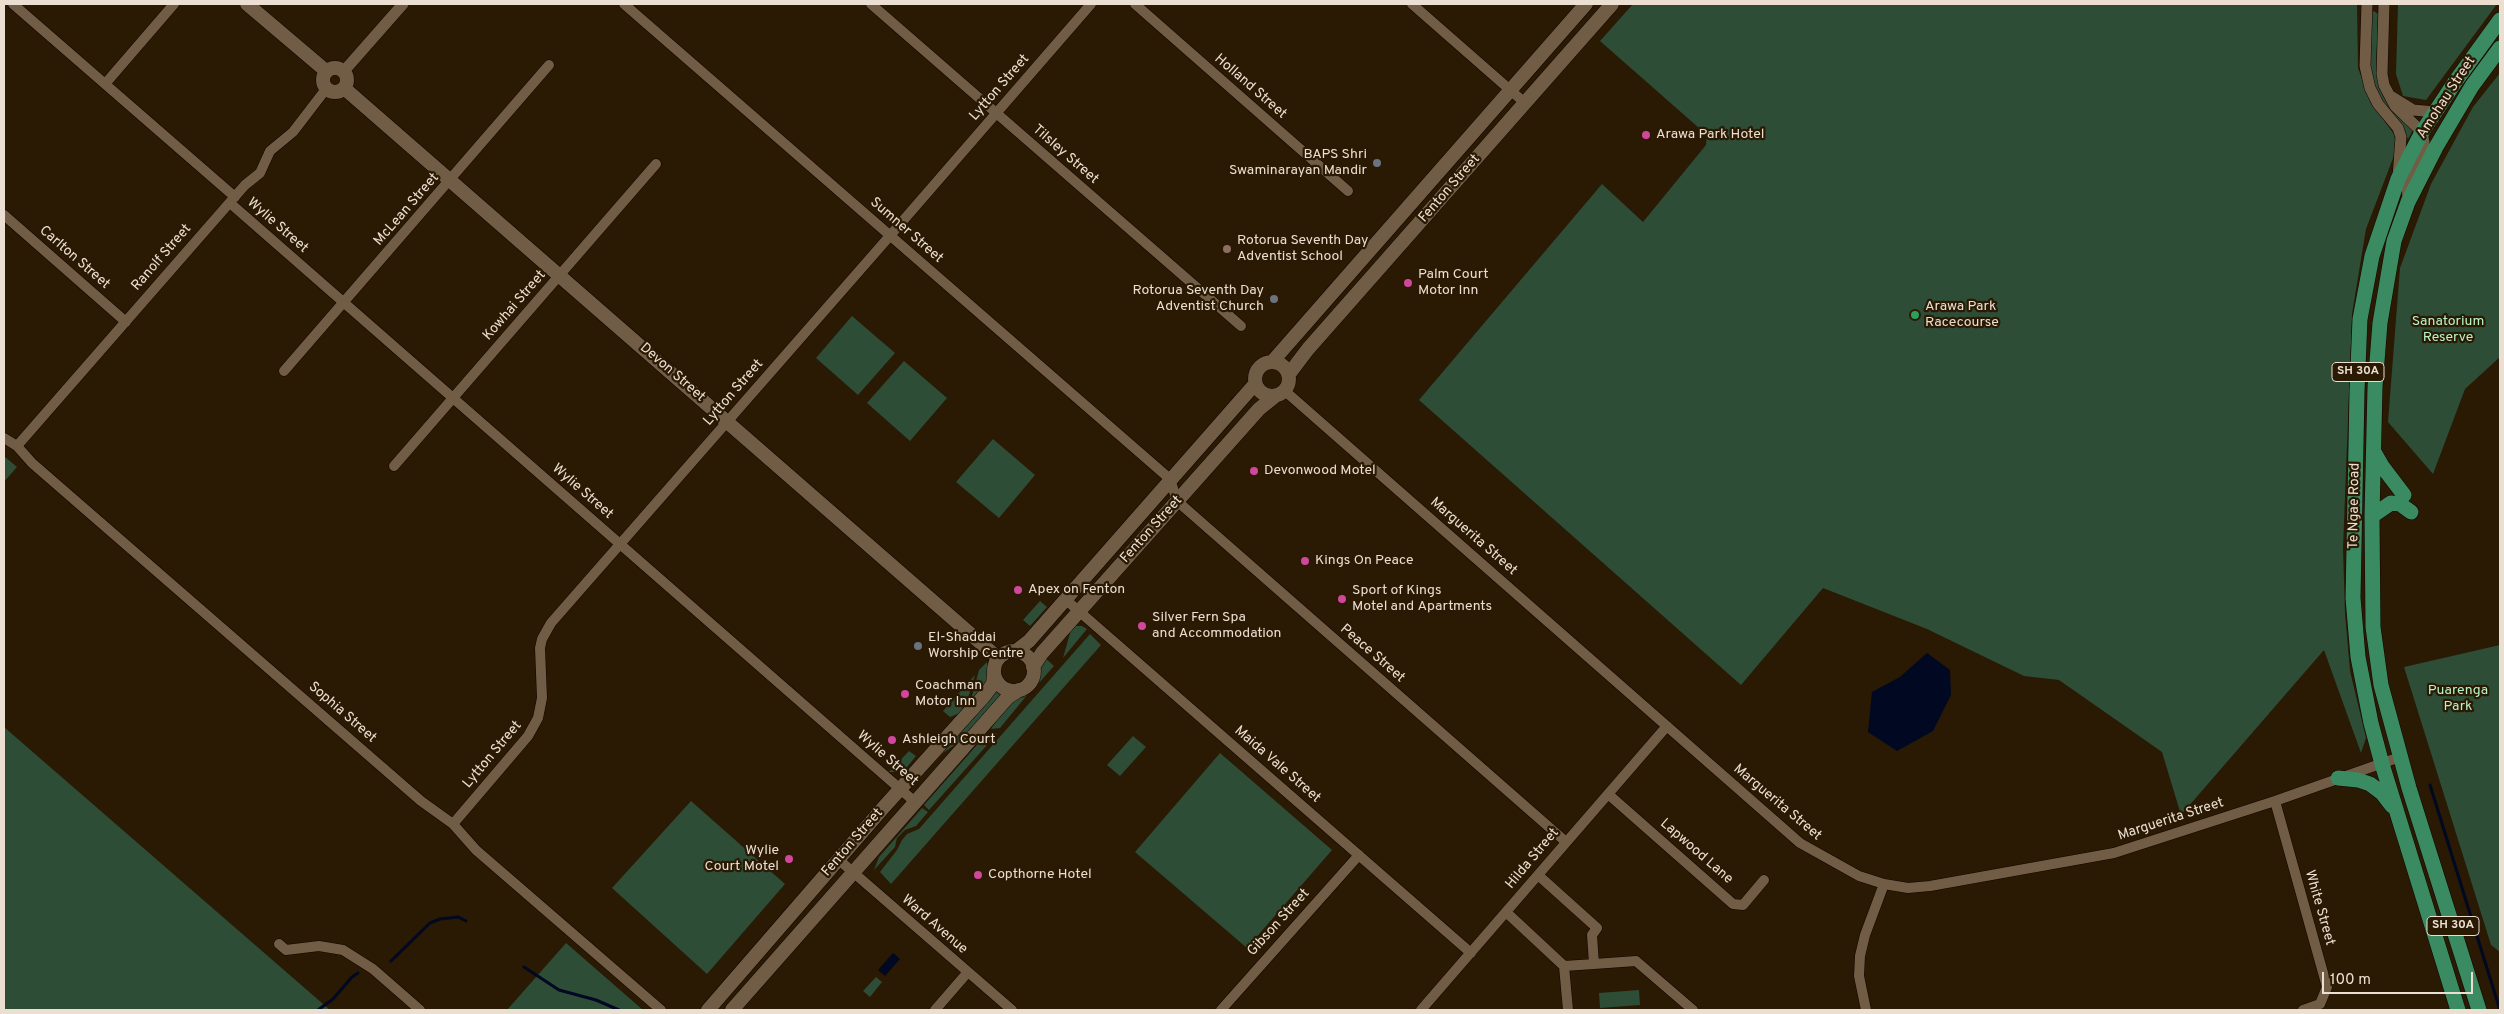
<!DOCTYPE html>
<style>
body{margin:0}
#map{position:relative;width:2504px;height:1014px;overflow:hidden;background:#2a1903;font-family:Overpass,sans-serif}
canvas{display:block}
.frame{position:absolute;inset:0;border:5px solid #ebdfd1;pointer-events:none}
.scale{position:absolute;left:2322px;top:972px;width:151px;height:22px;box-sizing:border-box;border:2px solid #ebdfd1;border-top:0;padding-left:6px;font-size:15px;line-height:18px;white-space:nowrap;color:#ebdfd1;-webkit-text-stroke:4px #2a1903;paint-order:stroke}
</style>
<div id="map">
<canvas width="2504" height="1014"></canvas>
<div class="frame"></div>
<div class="scale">100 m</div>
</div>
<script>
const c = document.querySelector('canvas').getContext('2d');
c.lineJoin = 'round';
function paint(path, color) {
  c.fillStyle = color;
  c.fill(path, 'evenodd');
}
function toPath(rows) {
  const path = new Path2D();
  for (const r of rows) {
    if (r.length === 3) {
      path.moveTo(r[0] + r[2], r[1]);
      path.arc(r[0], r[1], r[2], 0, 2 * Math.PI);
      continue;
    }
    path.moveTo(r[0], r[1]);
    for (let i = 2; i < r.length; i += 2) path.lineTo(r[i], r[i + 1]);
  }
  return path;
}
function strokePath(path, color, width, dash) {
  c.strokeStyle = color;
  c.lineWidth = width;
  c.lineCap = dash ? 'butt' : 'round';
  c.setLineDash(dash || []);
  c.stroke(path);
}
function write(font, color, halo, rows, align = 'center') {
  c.font = font + ' Overpass,sans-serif';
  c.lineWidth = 4.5;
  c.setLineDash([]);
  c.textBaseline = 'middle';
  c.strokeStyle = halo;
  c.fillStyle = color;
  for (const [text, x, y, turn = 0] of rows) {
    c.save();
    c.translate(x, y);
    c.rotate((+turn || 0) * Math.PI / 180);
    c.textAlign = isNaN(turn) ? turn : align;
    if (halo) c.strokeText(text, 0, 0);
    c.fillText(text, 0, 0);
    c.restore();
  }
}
const green = toPath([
 [1633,4,2357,4,2358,68,2371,103,2394,134,2396,143,2395,153,2366,229,2352,314,2343,549,2345,613,2350,671,2366,738,2361,753,2324,650,2181,815,2162,752,2059,680,2024,676,1927,629,1823,588,1741,685,1419,400,1602,184,1643,222,1706,145,1707,135,1600,41],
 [2398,4,2497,4,2426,100,2403,96,2396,74],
 [2374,11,2378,14,2376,71,2380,90,2388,105,2413,130,2408,139,2402,126,2377,96,2370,70,2372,13],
 [2500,73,2500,357,2465,389,2433,474,2388,422,2400,268,2431,184,2473,107],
 [852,316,895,353,858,395,816,358],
 [904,361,947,398,910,441,867,403],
 [993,439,1035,475,999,518,956,482],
 [4,456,17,467,4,482],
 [1040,601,1047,607,1030,626,1023,620],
 [1072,626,1082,626,1087,629,1063,658],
 [1090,634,1101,645,891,884,880,872,897,850,902,840,907,834,919,829],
 [2500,645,2500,952,2491,945,2404,667],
 [1043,656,1054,666,1038,684,1037,683],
 [987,662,990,679,965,711,972,696,979,670],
 [975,675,969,695,960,713,950,717,943,711],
 [996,688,1003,693,962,740,943,753,916,782,915,780],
 [1028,694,1000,728,991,729,1007,704],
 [4,727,330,1010,4,1010],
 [994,733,997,734,929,810,924,805,984,737],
 [1133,736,1146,747,1120,776,1107,765],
 [909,751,916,756,903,772,889,772],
 [1220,753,1332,850,1247,948,1135,852],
 [691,801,785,884,707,974,612,888],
 [922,808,928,812,916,826,905,830,897,838,895,847,874,870,879,857],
 [566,943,643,1010,507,1010],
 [876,977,882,982,870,997,863,991],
 [1639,990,1640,1005,1600,1008,1599,993]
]);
const water = toPath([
 [1927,653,1950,670,1951,695,1933,731,1897,751,1868,732,1872,692,1900,677],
 [893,953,900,959,885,976,878,970]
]);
const stream = toPath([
 [2430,785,2500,1010],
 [391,961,430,923,440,919,458,917,466,921],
 [524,967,559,990,596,1000,619,1010],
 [318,1010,333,999,352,977,358,973]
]);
const minor = toPath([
 [13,4,235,197],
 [624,4,1170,479,1177,501,1566,842],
 [871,4,1241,326],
 [1135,4,1348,191],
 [1412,4,1525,103],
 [105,84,174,4],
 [230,203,915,802],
 [4,215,126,322],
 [284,371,549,65],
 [1285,391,1800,843,1859,876,1884,884,1908,888,1930,886,2114,853,2275,801,2400,757],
 [4,438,17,446,32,463,421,801,453,824,476,850,661,1010],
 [17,446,245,185,260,173,270,151,293,132,326,89],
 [394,466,656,164],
 [1065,599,1471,953],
 [1608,794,1733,904,1743,905,1764,880],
 [2275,801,2327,987,2320,1004,2303,1010],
 [453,824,528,736,538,718,542,698,540,648,542,639,551,623,881,246,1091,4],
 [839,860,1012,1010],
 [1538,875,1597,928,1592,935,1594,964,1636,961,1693,1010],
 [1506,912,1564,966,1568,1010],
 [279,944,286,950,319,946,343,950,373,969,420,1010],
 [1564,966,1594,964],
 [935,1010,968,972],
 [1221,1010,1359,855],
 [1421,1010,1667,726],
 [1866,1010,1859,976,1860,956,1865,935,1884,884]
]);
const tertiary = toPath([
 [2367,4,2365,66,2370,88,2378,104,2398,128,2401,137,2398,177],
 [2384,4,2382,74,2384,85,2395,106,2422,132,2424,142,2423,150,2407,182,2408,201],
 [344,71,403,4],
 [2392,97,2413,110,2435,112]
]);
const secondary = toPath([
 [247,4,326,71],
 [335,80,12],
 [344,88,998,658],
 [1272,379,17],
 [1272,362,1586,4],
 [1289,374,1308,349,1612,4],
 [1016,651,1029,641,1255,384],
 [1014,671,20],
 [1033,667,1042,653,1259,409,1274,397],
 [708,1010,883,808,984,696,993,684,994,674],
 [732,1010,1008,697,1019,690]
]);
const primary = toPath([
 [2374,452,2382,466,2404,495],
 [2372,516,2391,503,2400,504,2411,512],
 [2338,778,2358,780,2370,784,2382,793,2392,806],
 [2458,1010,2382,764,2371,723,2358,657,2353,598,2357,392,2360,319,2372,256,2398,179,2422,132,2455,82,2500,20],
 [2479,1010,2409,788,2381,685,2373,627,2372,516,2375,387,2380,323,2394,241,2408,202,2436,147,2472,86,2500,48]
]);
const markers = [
 [1646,135,5,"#d1479c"],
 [1377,163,5,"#6b7280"],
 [1227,249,5,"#8d6e63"],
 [1408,283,5,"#d1479c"],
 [1274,299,5,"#6b7280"],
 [1915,315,5,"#2e9e5b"],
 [1254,471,5,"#d1479c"],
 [1305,561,5,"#d1479c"],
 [1018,590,5,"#d1479c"],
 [1342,599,5,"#d1479c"],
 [1142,626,5,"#d1479c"],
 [918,646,5,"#6b7280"],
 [905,694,5,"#d1479c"],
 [892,740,5,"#d1479c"],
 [789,859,5,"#d1479c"],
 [978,875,5,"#d1479c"]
];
const shields = [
 [2358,372,52],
 [2453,926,52]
];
const shieldNames = [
 ["SH 30A",2358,372],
 ["SH 30A",2453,926]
];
const streetNames = [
 ["Holland Street",1250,87,41],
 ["Lytton Street",1000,88,-49],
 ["Amohau Street",2447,98,-57],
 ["Tilsley Street",1065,155,41],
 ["Fenton Street",1450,189,-49],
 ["McLean Street",407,210,-49],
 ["Wylie Street",277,226,41],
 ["Sumner Street",906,231,41],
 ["Carlton Street",74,258,41],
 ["Ranolf Street",162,258,-49],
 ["Kowhai Street",515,306,-49],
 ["Devon Street",672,373,41],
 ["Lytton Street",734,393,-49],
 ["Wylie Street",582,492,41],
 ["Te Ngae Road",2355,506,-89],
 ["Fenton Street",1152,530,-48],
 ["Marguerita Street",1473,537,41],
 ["Peace Street",1372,654,41],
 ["Sophia Street",342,713,41],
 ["Lytton Street",493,755,-50],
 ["Wylie Street",887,759,41],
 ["Maida Vale Street",1277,765,41],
 ["Marguerita Street",1777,803,40],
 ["Marguerita Street",2171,820,-18],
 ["Fenton Street",853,843,-49],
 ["Lapwood Lane",1696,852,41],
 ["Hilda Street",1533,859,-50],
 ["White Street",2319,908,74],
 ["Gibson Street",1279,923,-48],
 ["Ward Avenue",934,925,41]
];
const poiNames = [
 ["Arawa Park Hotel",1656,135],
 ["BAPS Shri",1367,155,"right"],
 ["Swaminarayan Mandir",1367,171,"right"],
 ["Rotorua Seventh Day",1237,241],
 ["Adventist School",1237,257],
 ["Palm Court",1418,275],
 ["Motor Inn",1418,291],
 ["Rotorua Seventh Day",1264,291,"right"],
 ["Adventist Church",1264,307,"right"],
 ["Arawa Park",1925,307],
 ["Racecourse",1925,323],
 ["Devonwood Motel",1264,471],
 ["Kings On Peace",1315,561],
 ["Apex on Fenton",1028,590],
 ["Sport of Kings",1352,591],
 ["Motel and Apartments",1352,607],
 ["Silver Fern Spa",1152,618],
 ["and Accommodation",1152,634],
 ["El-Shaddai",928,638],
 ["Worship Centre",928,654],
 ["Coachman",915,686],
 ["Motor Inn",915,702],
 ["Ashleigh Court",902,740],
 ["Wylie",779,851,"right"],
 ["Court Motel",779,867,"right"],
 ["Copthorne Hotel",988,875]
];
const parkNames = [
 ["Sanatorium",2448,322],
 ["Reserve",2448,338],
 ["Puarenga",2458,691],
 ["Park",2458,707]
];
paint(green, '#2d4d37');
paint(water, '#000822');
strokePath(stream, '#000822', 3);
strokePath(minor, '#120400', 11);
strokePath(tertiary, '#120400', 12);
strokePath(secondary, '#120400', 15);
strokePath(primary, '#120400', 16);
strokePath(minor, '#715d45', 10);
strokePath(tertiary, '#715d45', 11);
strokePath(secondary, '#715d45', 14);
strokePath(primary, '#3a8b62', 15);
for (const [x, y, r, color] of markers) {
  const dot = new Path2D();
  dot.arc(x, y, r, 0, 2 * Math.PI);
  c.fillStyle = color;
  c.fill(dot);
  strokePath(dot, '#2a1903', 2);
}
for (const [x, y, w] of shields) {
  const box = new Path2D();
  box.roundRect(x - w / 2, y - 9.5, w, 19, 4);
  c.fillStyle = '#2a1903';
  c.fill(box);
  strokePath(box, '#ebdfd1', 1);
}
write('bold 12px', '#ebdfd1', null, shieldNames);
write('14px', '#ebdfd1', '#2a1903', streetNames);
write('14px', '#ebdfd1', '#2a1903', poiNames, 'left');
write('14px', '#b6f4c6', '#2a1903', parkNames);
</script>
